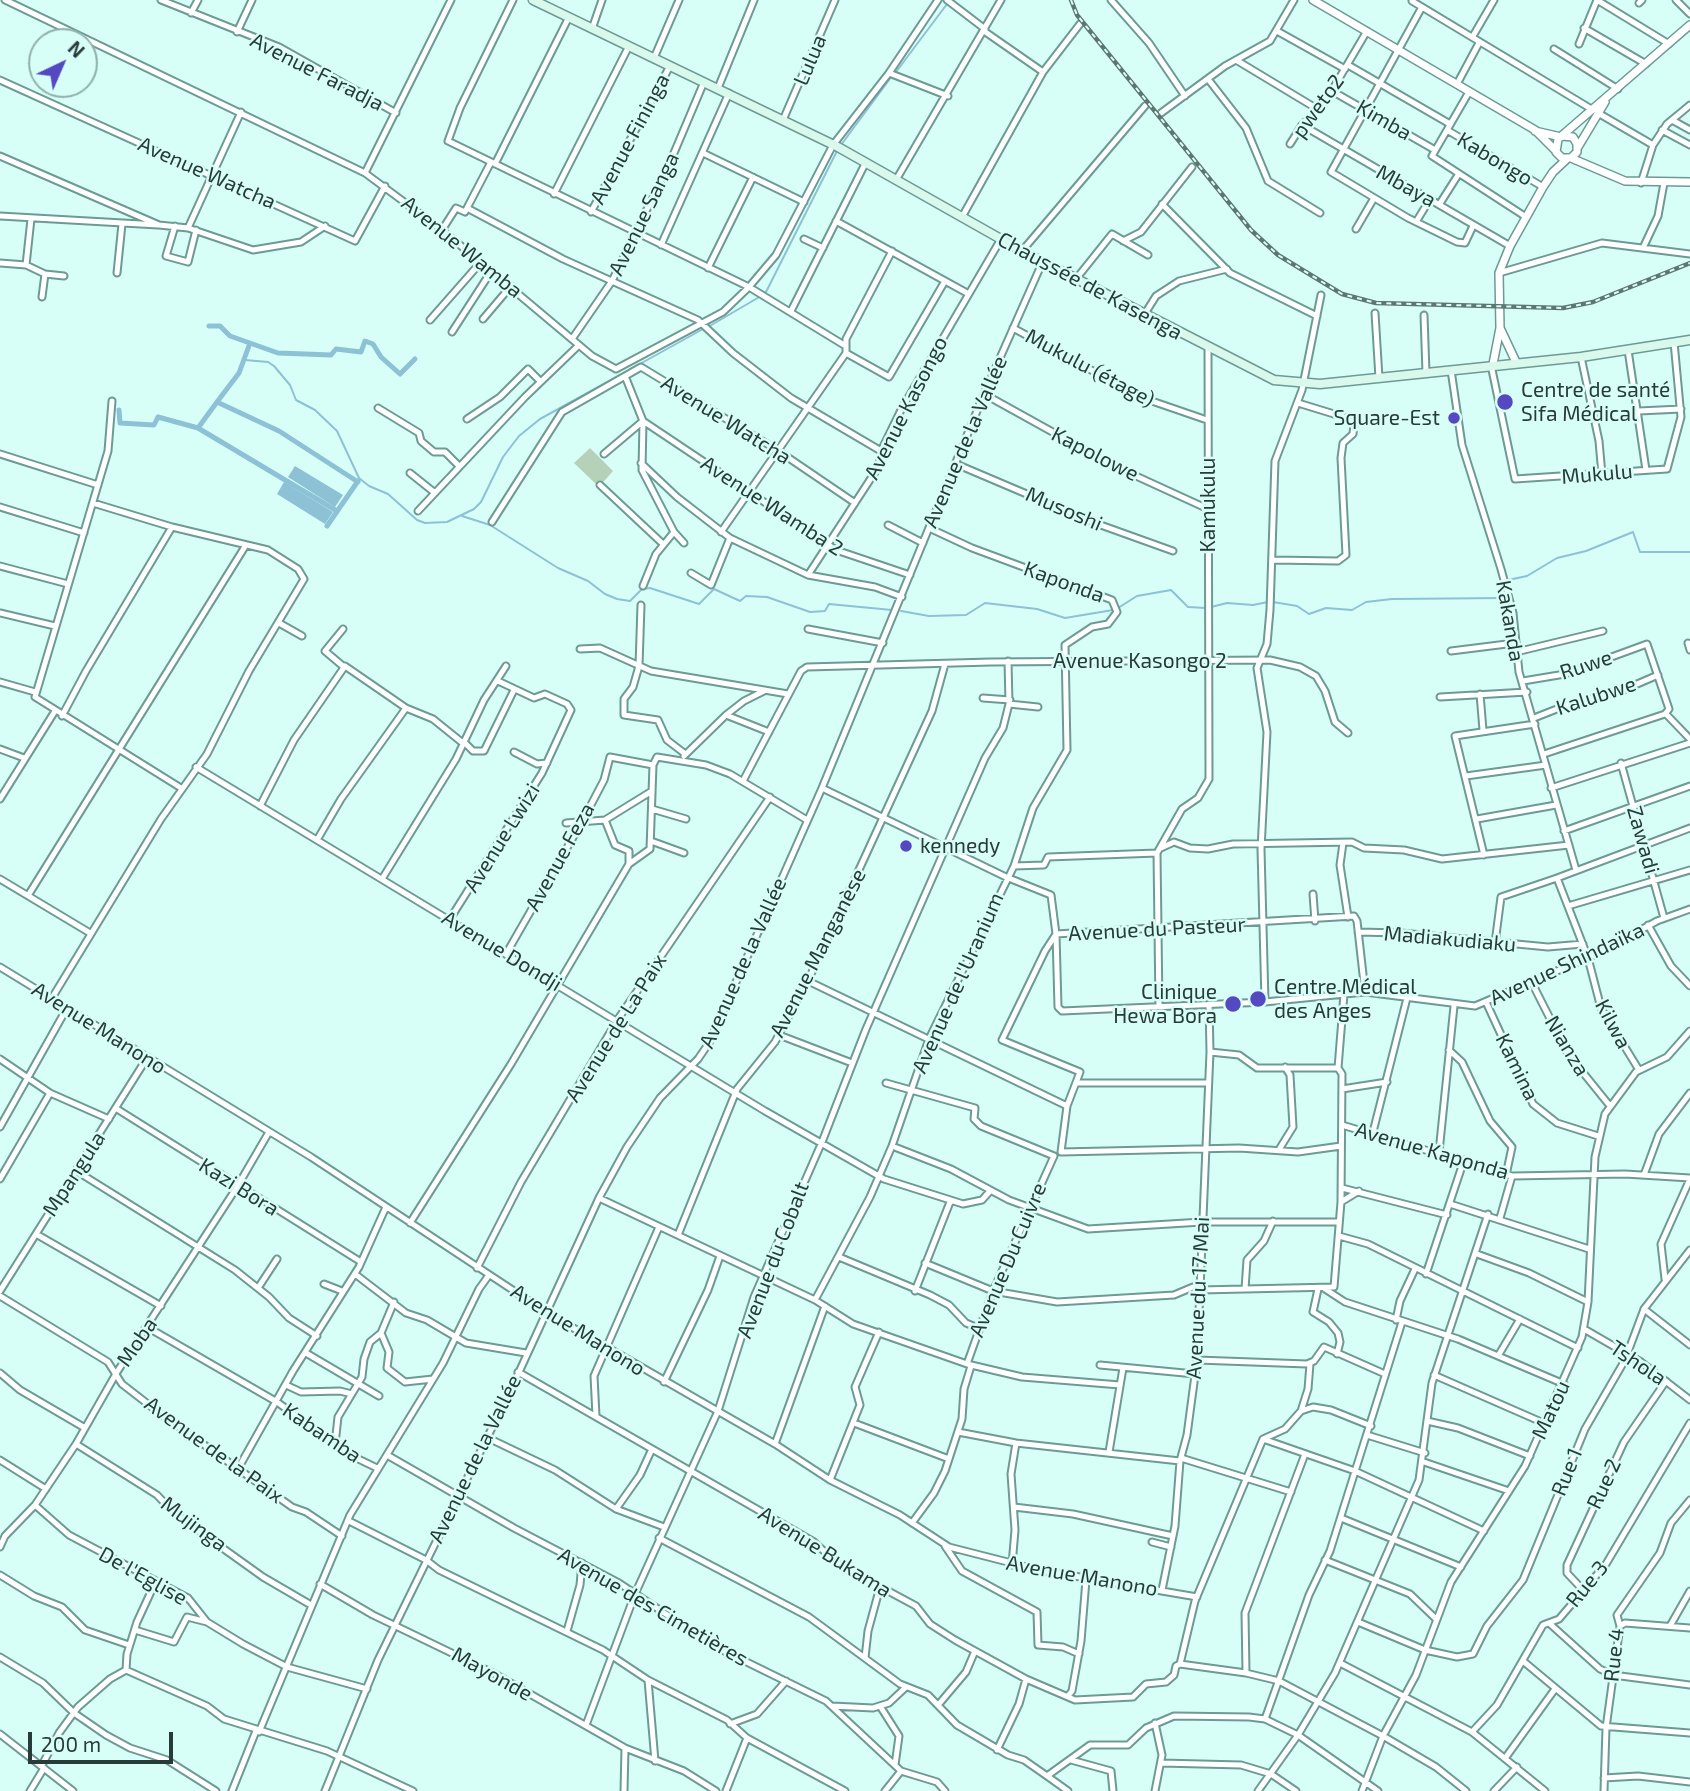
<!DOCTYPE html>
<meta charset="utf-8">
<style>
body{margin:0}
#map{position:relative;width:1690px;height:1791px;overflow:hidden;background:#d8fef8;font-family:"Exo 2",sans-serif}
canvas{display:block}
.north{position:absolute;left:28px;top:28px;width:70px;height:70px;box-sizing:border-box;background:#d8fef8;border:2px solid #91b0ab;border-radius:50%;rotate:44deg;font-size:19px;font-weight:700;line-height:28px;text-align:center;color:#273b38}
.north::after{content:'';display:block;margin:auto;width:24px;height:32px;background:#5549c1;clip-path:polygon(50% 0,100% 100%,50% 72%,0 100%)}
.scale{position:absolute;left:28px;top:1732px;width:145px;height:32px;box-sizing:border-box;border:4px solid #273b38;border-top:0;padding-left:9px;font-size:21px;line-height:24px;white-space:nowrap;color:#273b38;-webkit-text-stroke:5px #d8fef8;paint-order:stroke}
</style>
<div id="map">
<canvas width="1690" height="1791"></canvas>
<div class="north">N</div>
<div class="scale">200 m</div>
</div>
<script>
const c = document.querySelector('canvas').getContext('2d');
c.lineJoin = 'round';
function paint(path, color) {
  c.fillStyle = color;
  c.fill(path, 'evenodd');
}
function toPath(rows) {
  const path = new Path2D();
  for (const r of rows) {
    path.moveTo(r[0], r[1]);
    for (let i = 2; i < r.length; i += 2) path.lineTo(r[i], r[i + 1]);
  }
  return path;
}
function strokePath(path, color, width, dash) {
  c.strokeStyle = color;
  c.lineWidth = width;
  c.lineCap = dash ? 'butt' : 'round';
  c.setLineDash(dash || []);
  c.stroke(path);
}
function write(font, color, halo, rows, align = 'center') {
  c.font = font + ' "Exo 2",sans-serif';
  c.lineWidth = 5;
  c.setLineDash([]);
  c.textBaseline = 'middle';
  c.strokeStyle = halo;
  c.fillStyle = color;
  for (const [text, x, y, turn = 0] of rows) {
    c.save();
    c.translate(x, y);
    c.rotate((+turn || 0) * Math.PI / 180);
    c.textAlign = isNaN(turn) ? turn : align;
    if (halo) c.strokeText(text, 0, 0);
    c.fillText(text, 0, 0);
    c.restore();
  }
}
const green = toPath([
 [590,448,613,471,599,487,574,463]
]);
const water = toPath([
 [295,466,343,495,335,507,288,477],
 [284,482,333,512,325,524,277,494]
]);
const stream = toPath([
 [896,72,947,4],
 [841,145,892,76],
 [766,292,838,149],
 [708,327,761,296],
 [245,360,268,362,274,366,290,385,296,400,315,410,337,431,359,478,369,486,388,494,417,520,425,523,447,522,474,509,481,502,503,457,519,436,540,419,622,374],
 [629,370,703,329],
 [462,516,490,525,558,568,588,581,605,594,617,599,630,601,642,589,650,588,699,604,714,589,740,601,746,596,767,597,810,612,825,611,829,604,892,610],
 [1510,593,1508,580,1527,576,1557,558,1586,551,1633,532,1640,552,1690,552],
 [1273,602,1297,606,1309,614,1326,608,1352,610,1366,602,1392,599,1505,598],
 [1211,607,1227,603,1253,605,1268,602],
 [1118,608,1137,596,1171,590,1188,607,1206,608],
 [901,611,929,616,966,615,985,603,1037,609,1065,618,1113,610]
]);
const canal = toPath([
 [209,326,220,326,230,336,278,353,331,355,336,349,361,352,365,341,373,344,381,357,400,374,415,359],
 [217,402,239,373,250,343],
 [119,410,120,423,154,425,158,417,198,428,337,511],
 [198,428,217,402,279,431,358,482],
 [327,526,358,481]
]);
const minor = toPath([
 [5,0,365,173,442,230,592,356,616,369,723,312,749,287,776,255,833,145,889,73,938,0],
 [161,0,279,47,396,113],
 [513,0,460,108,448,141,749,287,844,345],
 [947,0,985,29],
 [1111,0,1149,43,1185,96],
 [1597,0,1669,44],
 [1676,0,1690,14],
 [1412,1,1593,110],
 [1639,3,1642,0],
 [1422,7,1331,172,1408,218,1457,242,1465,243,1473,226],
 [191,13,198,0],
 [1584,28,1646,64],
 [592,29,602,0],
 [984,31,1043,72],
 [1277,31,1345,69],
 [237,32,252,0],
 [1473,36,1494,0],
 [1579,44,1597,0],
 [1554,49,1618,89],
 [654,58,679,0],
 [1236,60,1319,110],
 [1348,65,1450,124],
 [889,73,948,96],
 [1208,79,1246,128,1268,181,1320,213],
 [0,80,355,241,385,186],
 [1457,84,1479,43],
 [718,88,754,0],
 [1332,91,1435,150],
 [1469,92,1432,156,1526,217],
 [1161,113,1225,66,1270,41,1294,0],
 [1598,113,1653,145,1667,124,1690,105],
 [783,120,835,0],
 [1672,120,1690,130],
 [1302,125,1510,246],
 [1447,130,1543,187],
 [1662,130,1690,145],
 [1290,144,1302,125,1324,104,1367,31],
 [703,153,804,202],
 [0,156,159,225,188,228,253,250,301,242,325,226],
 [495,164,569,17],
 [365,173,451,0],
 [896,180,1001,0],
 [1641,183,1653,145],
 [554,194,629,46],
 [1162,204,1230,273,1317,316],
 [1439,205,1458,175],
 [467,208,491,162],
 [591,212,670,66],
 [0,216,158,225],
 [962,217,1043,72,1080,24],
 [836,221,967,293],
 [1416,222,1430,199],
 [175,226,166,256,188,262,196,230],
 [188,228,241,112],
 [1356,229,1374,198],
 [442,230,456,208,465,212,467,208,563,259,698,320,733,353,791,398,881,451],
 [804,239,823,248],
 [1123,241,1141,232,1192,167],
 [661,245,729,93],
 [1643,248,1658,216,1664,183],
 [1022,251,1145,106],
 [0,263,26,265,45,274,64,276],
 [26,265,31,219],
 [708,268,753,177],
 [117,273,122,224],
 [1499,273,1602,243,1690,254],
 [1076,279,1112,234,1148,255],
 [42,297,45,274],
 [791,311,866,162],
 [1375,313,1379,378],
 [1144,315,1156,296,1179,281,1227,269],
 [1424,315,1426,373],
 [483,319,511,286],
 [430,320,481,262],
 [1013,328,1143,398,1207,420],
 [452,332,492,270],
 [572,339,612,281,671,160,704,82],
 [1628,350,1646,470],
 [846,353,889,377,945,281],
 [1581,357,1599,441,1602,475],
 [1491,365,1515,479,1667,469,1681,417,1674,342],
 [1451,370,1462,445,1501,569,1513,613,1519,672,1576,870],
 [625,376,643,421,642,470,674,532,684,543],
 [984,394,1112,465,1208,509],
 [112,401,108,451,35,697,181,788],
 [378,408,419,433,421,441,434,452,445,452,459,466],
 [1639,411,1681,409],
 [467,419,500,397,528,369,540,381],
 [0,454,98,485],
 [604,454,643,421,836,550,910,575],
 [641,463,677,497,730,538,808,575,875,587,902,597],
 [956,464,1095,523,1173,551],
 [410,473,435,493],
 [600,485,663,544],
 [0,507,84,533],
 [418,511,525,397,579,345],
 [492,522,562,412,641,367,777,450,855,503],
 [888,525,923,543],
 [721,532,846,353,846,339,892,251],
 [1272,560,1338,561,1346,555,1341,458,1343,443,1353,434,1354,424,1347,418,1298,403],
 [0,566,68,584],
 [691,573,711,585,730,538],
 [808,575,879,466,881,451,901,410,1001,239],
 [643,586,656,554,674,532],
 [641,605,639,666,633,687,624,699,624,715,658,720,667,740,684,753],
 [0,613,55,626],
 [279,623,302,636],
 [343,629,325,651,344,667],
 [808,629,883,643],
 [1688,643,1690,650],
 [580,649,600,648,651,671,788,694],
 [1451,651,1515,643],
 [1516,652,1603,631],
 [1523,681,1565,674,1647,644,1669,709,1665,714,1544,754],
 [0,682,35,692],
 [1480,694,1483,730],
 [1440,697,1527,692],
 [983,698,1010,700],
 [1009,704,1038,707],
 [1666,714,1690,739],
 [726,715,744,701,764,691],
 [62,716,86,671,172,527],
 [1534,718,1567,705,1621,691,1658,675],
 [465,743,473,751,484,751,514,690],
 [0,749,24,758],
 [514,752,537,764,547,763],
 [684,756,726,715,769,732],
 [1621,763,1664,918],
 [196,767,765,1111,884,1179,963,1204,982,1200,990,1191],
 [1466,776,1546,765],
 [743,781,801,671,807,667,991,662,1270,660,1300,667,1316,676,1325,691,1335,722,1348,733],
 [822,788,1006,877,1051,895,1056,934,1058,1007,1062,1011,1265,1002,1365,992,1475,1006,1599,953,1657,921,1690,909],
 [1551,788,1690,743],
 [0,799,55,711],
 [260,806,294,740,345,666,406,708,433,719,464,744],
 [652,809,686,819],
 [1477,819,1556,805],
 [566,823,605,820,652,791],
 [1564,831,1690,786],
 [317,840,341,799,406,708],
 [651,841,684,853],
 [1343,843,1340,865,1348,917],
 [1161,848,1174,842,1190,848,1208,849,1233,844,1352,842,1364,848,1404,850,1442,859,1569,845],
 [1484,855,1455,736,1535,724],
 [629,864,650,849,653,765,657,757,706,765,730,774,807,820],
 [1014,866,1044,865,1048,857,1157,853],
 [0,879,90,933],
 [382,879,456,759,484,700,506,666],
 [29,894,246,545],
 [1313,894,1315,921],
 [1568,906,1690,870],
 [450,919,542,773,571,710,567,704,545,694,534,698,498,681],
 [1648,925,1671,966,1690,986],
 [1358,932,1401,933,1548,947,1583,944],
 [1495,943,1501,897,1557,878],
 [506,954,583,820,604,780,610,757,653,765],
 [0,967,311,1157,549,1314,775,1444,830,1480,900,1515,949,1547,1039,1570,1197,1597],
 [808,981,1067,1106],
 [1531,981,1568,1054,1610,1106],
 [52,998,161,819,207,754,249,671,304,579,298,569,268,550,172,527,93,503],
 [1265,1002,1261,849,1267,732,1257,668,1267,644,1270,610,1275,461,1302,390,1321,295],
 [1486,1002,1533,1104,1557,1123,1598,1136],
 [1159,1007,1157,853,1182,809,1198,798,1209,779,1208,348],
 [779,1035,852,1063],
 [1449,1050,1462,1062,1490,1121,1512,1147,1506,1175],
 [1210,1052,1239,1055,1257,1068,1338,1068],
 [0,1059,50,1093,109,1119],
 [1639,1070,1601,1008,1588,958,1557,878,1690,828],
 [886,1083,975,1108,974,1119,981,1126,1054,1156],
 [1077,1083,1208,1083],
 [1342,1089,1387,1082],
 [117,1109,361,1262],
 [1342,1125,1512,1176,1625,1174,1690,1178],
 [0,1127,67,1008],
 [1373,1132,1407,998],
 [892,1146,951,1169,1009,1200,1088,1229,1202,1222,1339,1222],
 [1280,1148,1293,1127,1290,1075,1285,1067],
 [1061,1152,1067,1106,1080,1072,1002,1040,1045,951,1056,934,1354,916,1357,921,1365,992],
 [1061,1152,1239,1148,1298,1152,1341,1146],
 [1439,1152,1454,1006],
 [78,1172,235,1270,269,1297,289,1318,317,1336],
 [1644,1175,1659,1134,1690,1093],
 [0,1179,50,1093],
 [1342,1188,1447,1215],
 [599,1198,815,1300,853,1324,967,1364,1022,1377,1120,1385],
 [1341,1202,1359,1191],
 [1450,1204,1589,1249],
 [1500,1218,1512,1176],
 [410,1223,511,1064,629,864,629,851,615,845,605,820],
 [36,1234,161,1306],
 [678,1235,737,1089,775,1042,812,972,932,711,945,664],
 [1339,1236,1368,1244,1578,1348],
 [1477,1254,1529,1273,1588,1302],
 [839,1257,930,1295,949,1305,966,1323,978,1328],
 [925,1263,993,1291,1057,1302,1174,1295,1193,1287,1200,1290,1334,1287,1341,1202,1342,1074,1338,1068,1344,994],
 [477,1268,521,1182,618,1019,770,797],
 [355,1274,406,1313,427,1320,466,1343,526,1353],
 [1426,1274,1464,1160],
 [1665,1279,1661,1244,1690,1179],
 [324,1284,342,1291],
 [258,1288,277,1259],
 [1245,1289,1247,1260,1264,1241,1273,1221],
 [1318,1289,1313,1312,1329,1322,1338,1333,1340,1342,1337,1354],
 [1325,1289,1345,1302,1458,1339,1564,1384],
 [0,1291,147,1058],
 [915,1291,950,1202],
 [0,1296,108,1362,122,1384,162,1415,292,1507,306,1512,342,1536],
 [815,1300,870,1197,892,1146,929,1039,1014,866,1033,808,1067,750,1065,645,1092,627,1108,624,1117,612,1112,600,972,548,929,528],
 [394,1302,381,1333,389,1352,387,1368,405,1382,433,1379],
 [1644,1309,1690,1345],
 [1396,1320,1400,1301,1415,1269],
 [147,1327,277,1402,348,1454,377,1468],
 [1584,1329,1641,1362,1690,1400],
 [306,1353,379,1396],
 [1498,1356,1520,1319],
 [1197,1360,1307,1364,1314,1361,1324,1347,1385,1374],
 [967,1364,993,1291,1054,1156],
 [1100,1365,1195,1374],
 [518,1372,814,1542,838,1564,916,1606,930,1624,955,1640,1026,1679,1075,1700,1133,1697,1146,1684,1166,1682,1174,1675,1176,1666,1180,1664,1195,1601,1263,1439,1285,1429,1301,1411,1313,1407,1331,1410,1371,1426],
 [0,1373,20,1390,85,1428],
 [1434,1375,1546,1424],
 [664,1382,708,1290,720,1256],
 [286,1385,301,1392,340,1391,352,1394],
 [1301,1411,1308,1389,1310,1364],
 [596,1416,594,1376,659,1227],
 [1427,1421,1458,1428,1530,1456],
 [854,1423,949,1459],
 [958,1432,1016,1443,1180,1461],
 [1367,1435,1425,1453],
 [486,1437,555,1470,616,1509,664,1527],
 [1263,1439,1355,1471,1484,1531],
 [76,1444,157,1495,175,1514,263,1577,311,1605],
 [335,1444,338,1417,362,1377,364,1359,370,1342,381,1333],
 [775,1444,825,1306],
 [1109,1452,1123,1368],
 [387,1455,514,1528,619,1583,714,1646,826,1701,901,1771,937,1782,945,1791],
 [1181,1458,1291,1492],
 [0,1460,46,1489],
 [1424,1462,1509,1491],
 [239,1467,293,1371,359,1267,386,1207],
 [830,1480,860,1405,855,1387,879,1332],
 [35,1505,69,1535,188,1598,207,1622,243,1644,287,1667,367,1689],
 [1014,1507,1073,1514,1173,1536],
 [616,1509,640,1475,652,1449],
 [1341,1518,1461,1567],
 [349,1521,426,1560,439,1570,603,1650,648,1680,727,1720,747,1738,845,1791],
 [912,1523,934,1493,945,1471,962,1419,964,1389,971,1366],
 [659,1538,809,1617,900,1684,928,1695,957,1725,1008,1755,1024,1760,1047,1776,1090,1745,1128,1745,1146,1728,1174,1716,1249,1717,1265,1719,1298,1735,1378,1791],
 [1152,1542,1171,1547],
 [945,1546,962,1571,1037,1612,1038,1645,1063,1647,1079,1654],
 [0,1547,5,1536,35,1505,76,1444,117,1372,237,1187,269,1132],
 [1325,1560,1410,1594,1436,1619],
 [1012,1565,1015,1530,1011,1474,1016,1443],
 [0,1575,34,1596,62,1607,85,1630,129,1645],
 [320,1584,373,1615,493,1673,625,1748,684,1771,716,1791],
 [1162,1590,1175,1526,1180,1461,1187,1435,1197,1360,1210,1052,1209,1004],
 [1583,1590,1567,1573,1567,1565,1624,1442,1666,1381],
 [1358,1622,1425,1650,1457,1657,1473,1654,1487,1626,1523,1580,1585,1429,1625,1360,1644,1309,1690,1250],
 [1549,1623,1600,1669,1613,1675,1690,1685],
 [1620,1626,1625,1623,1690,1628],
 [1670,1626,1690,1591],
 [135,1630,174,1642,187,1617,207,1622],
 [567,1631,580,1585,582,1563],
 [0,1657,43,1683,74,1713,106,1735,130,1748,167,1760,216,1791],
 [865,1658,868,1631,880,1587],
 [1523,1661,1601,1726,1690,1733],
 [1340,1663,1472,1732,1545,1791],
 [1180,1664,1246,1673,1279,1681,1383,1736,1436,1767,1466,1791],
 [126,1670,207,1706,224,1719,327,1751,413,1791],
 [126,1670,127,1654,137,1622,155,1583],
 [1246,1673,1245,1613,1305,1454],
 [648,1680,655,1761],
 [1068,1696,1072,1691,1081,1641,1086,1580],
 [939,1704,966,1672,975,1651],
 [832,1706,873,1708,889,1703,905,1688],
 [880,1706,899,1736,895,1765],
 [1265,1719,1309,1595,1330,1551,1402,1322],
 [1155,1723,1162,1755,1155,1791],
 [730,1724,757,1714,786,1681],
 [586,1725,635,1594,718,1411,754,1297,822,1142,866,1029,985,758,1003,728,1009,704,1008,661],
 [259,1732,350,1515,443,1363,479,1289,489,1275],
 [1472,1732,1497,1705,1543,1625,1559,1619,1606,1564,1690,1423],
 [0,1734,73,1791],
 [997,1750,1019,1704,1026,1679],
 [1506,1757,1555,1689],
 [1071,1760,1111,1771,1113,1791],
 [1161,1763,1241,1765,1271,1774,1296,1791],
 [42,1765,59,1733,78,1707,110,1679,126,1670],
 [1047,1776,1068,1791],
 [1604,1778,1638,1776,1690,1782],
 [30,1791,44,1768],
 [232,1791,256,1731],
 [325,1791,378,1660,514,1383,599,1198,627,1147,660,1098,698,1059,709,1043,822,788,984,394,1043,261],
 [624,1791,625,1748],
 [726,1791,747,1738],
 [885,1791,901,1771],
 [1258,1791,1298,1735,1335,1673,1419,1480,1432,1383,1488,1214],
 [1362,1791,1383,1736,1416,1675,1451,1582,1525,1466,1582,1337,1588,1302,1595,1157,1605,1114,1636,1072,1667,1057,1690,1031],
 [1494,1791,1517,1767],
 [1604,1791,1606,1728,1620,1626,1617,1615,1660,1553,1671,1523,1690,1500]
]);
const tertiary = toPath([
 [1313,0,1535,130,1555,150],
 [1535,131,1561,137],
 [1562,136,1573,137,1577,144,1577,152,1571,158,1562,158,1556,152,1558,139,1690,25],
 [1578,147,1605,102],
 [1571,158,1625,181,1690,182],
 [1516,362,1500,328,1499,273,1510,246,1543,187,1553,172,1568,158],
 [1493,364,1500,328]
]);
const secondary = toPath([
 [533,0,838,147,1022,251,1274,380,1320,384,1581,357,1690,340]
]);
const rail = toPath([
 [1071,0,1077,15,1251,230,1278,255,1342,294,1376,303,1563,308,1593,302,1690,263]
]);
const markers = [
 [1505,402,9,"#5549c1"],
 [1454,418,7,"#5549c1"],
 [906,846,7,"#5549c1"],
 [1258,999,9,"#5549c1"],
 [1233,1004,9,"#5549c1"]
];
const streetNames = [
 ["Lulua",810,60,-67],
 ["Avenue Faradja",317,72,27],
 ["pweto2",1318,106,-54],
 ["Kimba",1384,120,30],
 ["Avenue Fininga",630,139,-62],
 ["Kabongo",1495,159,31],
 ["Avenue Watcha",207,173,24],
 ["Mbaya",1406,186,29],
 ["Avenue Sanga",644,214,-64],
 ["Avenue Wamba",462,247,39],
 ["Chaussée de Kasenga",1090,286,28],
 ["Mukulu (étage)",1090,368,28],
 ["Avenue Kasongo",906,408,-63],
 ["Avenue Watcha",726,420,32],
 ["Avenue de la Vallée",965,442,-67],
 ["Kapolowe",1095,454,27],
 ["Mukulu",1597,474,-5],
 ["Kamukulu",1208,505,-90],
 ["Avenue Wamba 2",772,506,33],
 ["Musoshi",1064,509,23],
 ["Kaponda",1064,582,20],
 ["Kakanda",1510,621,80],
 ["Avenue Kasongo 2",1140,661],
 ["Ruwe",1586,665,-18],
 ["Kalubwe",1596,696,-18],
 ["Avenue Lwizi",502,838,-58],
 ["Zawadi",1643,840,74],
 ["Avenue Feza",560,857,-61],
 ["Avenue du Pasteur",1157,929,-3],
 ["Madiakudiaku",1450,939,5],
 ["Avenue Dondji",502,951,31],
 ["Avenue Manganèse",818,953,-63],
 ["Avenue de la Vallée",743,963,-66],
 ["Avenue Shindaïka",1567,964,-25],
 ["Avenue de l'Uranium",958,983,-66],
 ["Kilwa",1613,1024,62],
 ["Avenue Manono",99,1028,32],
 ["Avenue de La Paix",616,1028,-58],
 ["Nianza",1567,1046,59],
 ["Kamina",1517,1067,64],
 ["Avenue Kaponda",1432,1151,16],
 ["Mpangula",74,1174,-57],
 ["Kazi Bora",239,1187,32],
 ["Avenue du Cobalt",773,1260,-69],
 ["Avenue Du Cuivre",1008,1260,-67],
 ["Avenue du 17 Mai",1198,1298,-87],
 ["Avenue Manono",578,1330,32],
 ["Moba",137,1342,-56],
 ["Tshola",1638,1363,34],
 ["Matou",1551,1410,-65],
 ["Kabamba",322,1433,34],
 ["Avenue de la Paix",214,1450,36],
 ["Avenue de la Vallée",475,1459,-64],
 ["Rue 1",1567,1472,-68],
 ["Rue 2",1604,1484,-65],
 ["Mujinga",194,1524,37],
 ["Avenue Bukama",825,1552,32],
 ["De l'Eglise",143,1576,29],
 ["Avenue Manono",1082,1576,10],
 ["Rue 3",1587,1584,-51],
 ["Avenue des Cimetières",653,1607,30],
 ["Rue 4",1614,1655,-84],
 ["Mayonde",492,1674,29]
];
const poiNames = [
 ["Centre de santé",1521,390],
 ["Sifa Médical",1521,414],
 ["Square-Est",1440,418,"right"],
 ["kennedy",920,846],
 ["Centre Médical",1274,987],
 ["des Anges",1274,1011],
 ["Clinique",1217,992,"right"],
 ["Hewa Bora",1217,1016,"right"]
];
paint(green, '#b5d1b7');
paint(water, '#8dc1d5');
strokePath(stream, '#8dc1d5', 2);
strokePath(canal, '#8dc1d5', 5);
strokePath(minor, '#6d9a94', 9);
strokePath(tertiary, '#6d9a94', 10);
strokePath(secondary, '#6d9a94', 11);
strokePath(minor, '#fff', 5);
strokePath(tertiary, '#fff', 7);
strokePath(secondary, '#d8f9ec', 8);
strokePath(rail, '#5d7672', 4.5);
strokePath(rail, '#d8fef8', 2, [5]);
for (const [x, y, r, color] of markers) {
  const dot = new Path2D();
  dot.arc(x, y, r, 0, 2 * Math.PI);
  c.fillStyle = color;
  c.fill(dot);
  strokePath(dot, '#d8fef8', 2.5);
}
write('21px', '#273b38', '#d8fef8', streetNames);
write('21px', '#273b38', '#d8fef8', poiNames, 'left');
</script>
